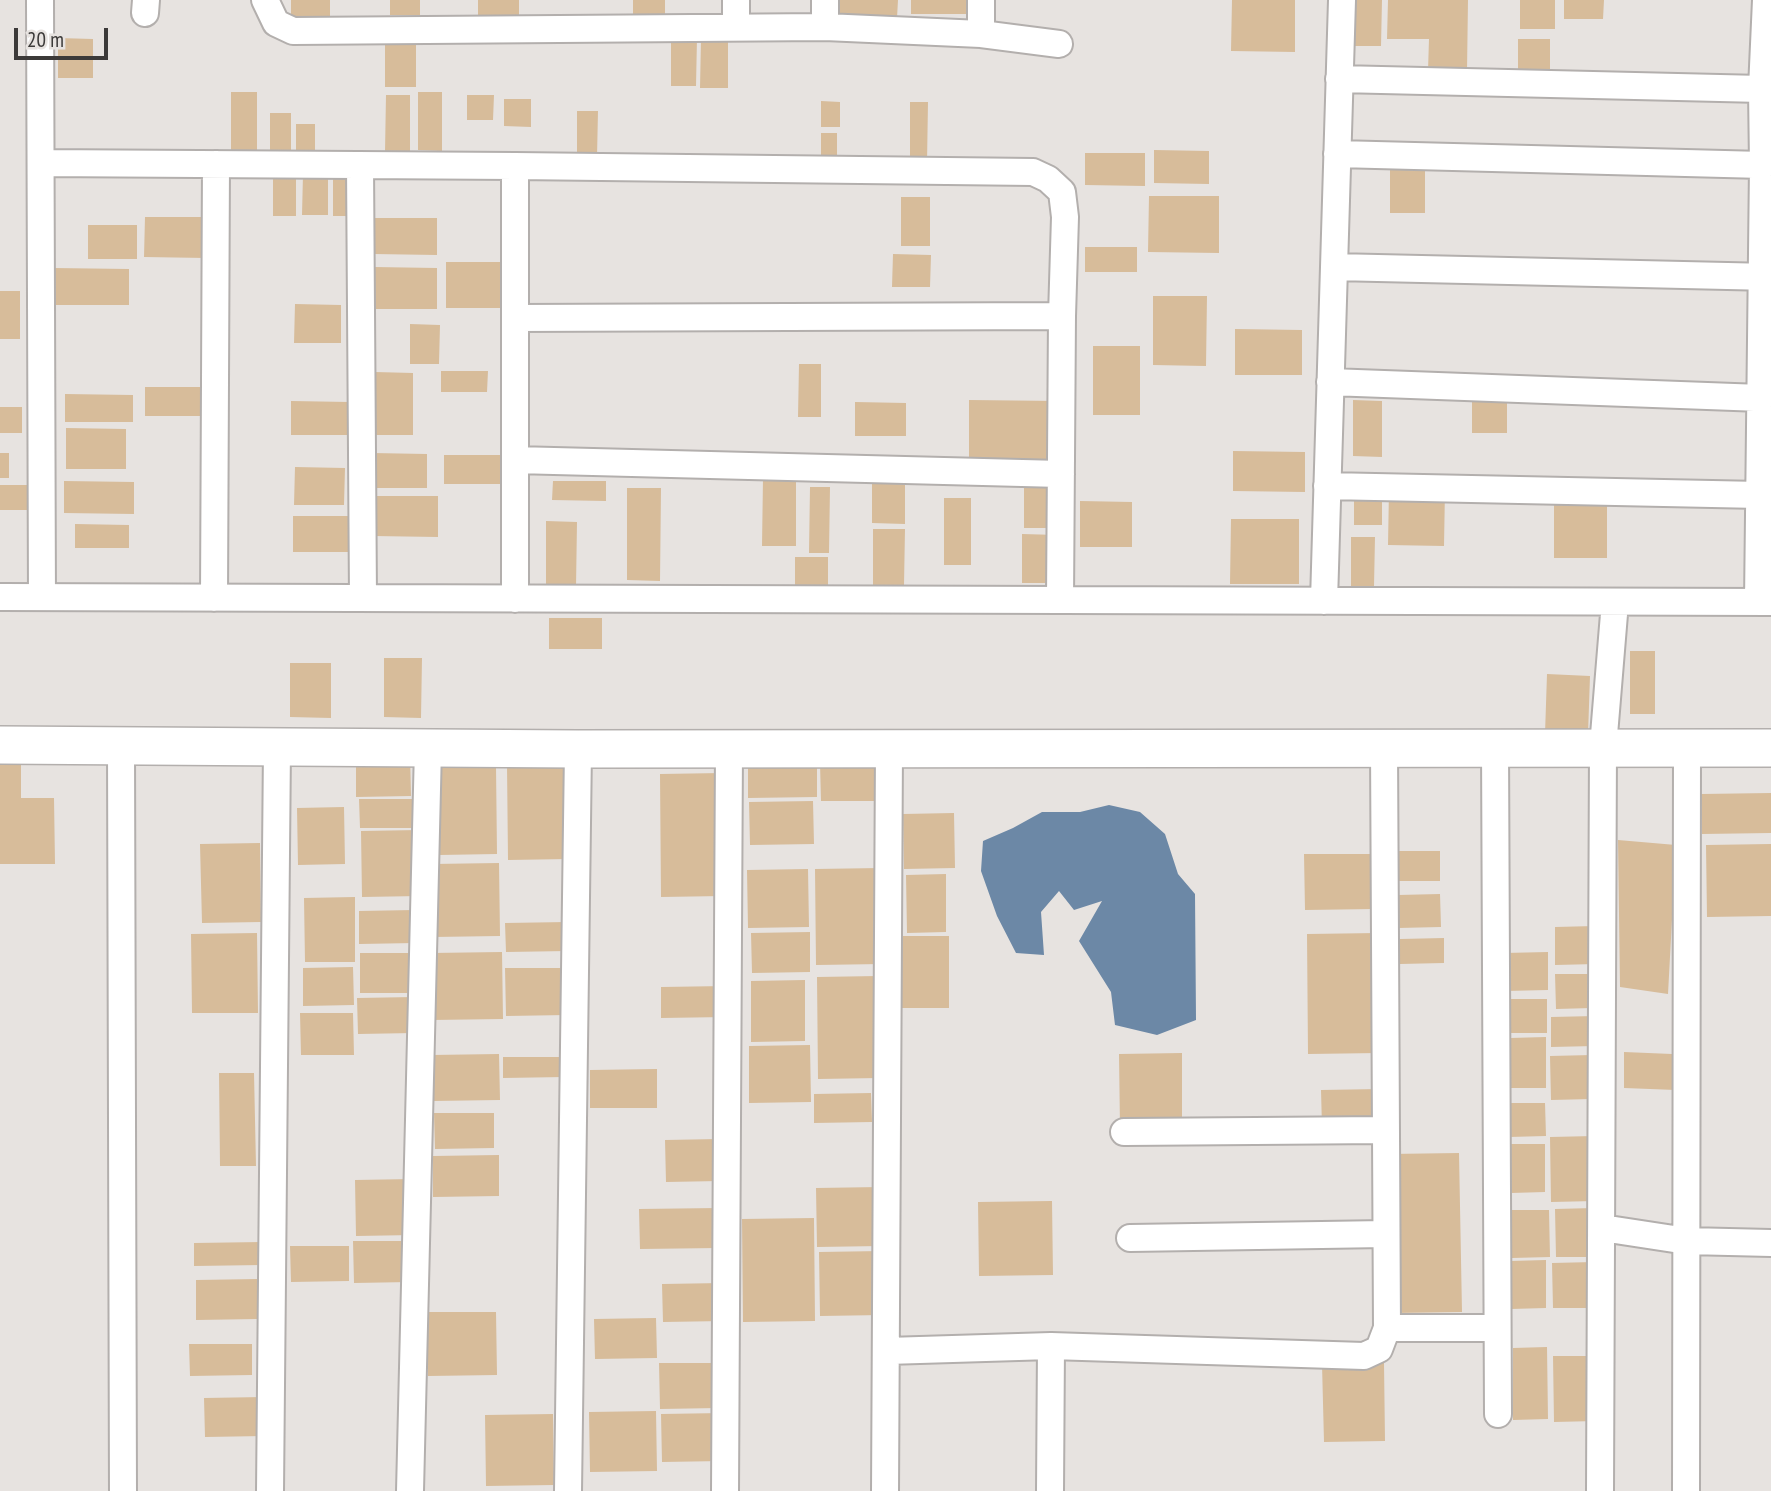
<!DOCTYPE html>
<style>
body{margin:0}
#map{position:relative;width:1771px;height:1491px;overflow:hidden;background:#e7e3e0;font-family:"PT Sans Narrow",sans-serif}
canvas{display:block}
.scale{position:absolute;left:14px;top:28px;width:94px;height:32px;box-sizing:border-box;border:4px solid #3c3a39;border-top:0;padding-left:9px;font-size:21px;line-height:24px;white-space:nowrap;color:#3c3a39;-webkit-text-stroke:5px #e7e3e0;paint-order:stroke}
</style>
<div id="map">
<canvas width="1771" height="1491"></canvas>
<div class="scale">20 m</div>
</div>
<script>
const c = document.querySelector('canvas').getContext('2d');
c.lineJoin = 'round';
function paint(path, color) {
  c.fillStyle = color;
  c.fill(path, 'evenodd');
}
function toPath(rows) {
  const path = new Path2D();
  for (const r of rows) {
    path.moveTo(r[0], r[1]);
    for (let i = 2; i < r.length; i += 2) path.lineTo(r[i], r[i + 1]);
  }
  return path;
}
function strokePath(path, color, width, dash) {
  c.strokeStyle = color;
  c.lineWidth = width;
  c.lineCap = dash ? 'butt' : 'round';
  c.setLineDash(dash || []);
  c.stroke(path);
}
const water = toPath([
 [1109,805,1140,812,1165,834,1178,874,1195,894,1196,1020,1157,1035,1115,1025,1111,992,1079,941,1102,901,1074,910,1059,891,1041,912,1044,955,1016,953,997,916,981,871,983,841,1013,828,1042,812,1080,812]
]);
const building = toPath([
 [291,0,330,0,330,16,291,16],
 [390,0,420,0,420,15,390,15],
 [478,0,519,0,519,15,478,15],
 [633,0,665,0,665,20,633,20],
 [838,0,898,0,897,18,838,18],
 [911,0,968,0,968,14,911,14],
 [1232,0,1295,0,1295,52,1231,51],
 [1353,0,1382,0,1381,46,1353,46],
 [1388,0,1468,0,1467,71,1428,71,1429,39,1387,39],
 [1520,0,1555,0,1555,29,1520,29],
 [1564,0,1604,0,1603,19,1564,19],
 [58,38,93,39,93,78,58,78],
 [671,38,697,38,696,86,671,86],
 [701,39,728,39,728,88,700,88],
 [1518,39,1550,39,1550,72,1518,72],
 [385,43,416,43,416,87,385,87],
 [231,92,257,92,257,154,231,154],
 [418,92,442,92,442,151,418,150],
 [386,95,410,95,410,153,385,152],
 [467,95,494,95,493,120,467,120],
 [504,99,531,99,531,127,504,126],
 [821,101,840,102,840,127,821,127],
 [910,102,928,102,927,163,910,163],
 [577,111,598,111,597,157,577,157],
 [270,113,291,113,291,154,270,154],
 [296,124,315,124,315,159,296,158],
 [821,133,837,133,837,160,821,160],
 [1154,150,1209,151,1209,184,1154,183],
 [1085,153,1145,153,1145,186,1085,185],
 [1390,158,1425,158,1425,213,1390,213],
 [273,171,296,171,296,216,273,216],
 [333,173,357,173,357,216,333,216],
 [303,174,328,174,328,215,302,215],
 [1149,196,1219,196,1219,253,1148,252],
 [901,197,930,197,930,246,901,246],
 [145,217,207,217,206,258,144,257],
 [373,218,437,218,437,255,373,254],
 [88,225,137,225,137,259,88,259],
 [1085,247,1137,247,1137,272,1085,272],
 [893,254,931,255,930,287,892,287],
 [446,262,509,262,509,308,446,308],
 [374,267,437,268,437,309,374,309],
 [53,268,129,269,129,305,53,305],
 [0,291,20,291,20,339,0,339],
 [1153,296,1207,296,1206,366,1153,365],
 [295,304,341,305,341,343,294,343],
 [410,324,440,325,439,364,410,364],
 [1235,329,1302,330,1302,375,1235,375],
 [1093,346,1140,346,1140,415,1093,415],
 [799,364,821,364,821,417,798,417],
 [441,371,488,371,487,392,441,392],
 [375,372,413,373,413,435,374,435],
 [145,387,204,387,204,416,145,416],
 [65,394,133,395,133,422,65,422],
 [1472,396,1507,397,1507,433,1472,433],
 [969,400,1059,401,1059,466,969,465],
 [1353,400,1382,401,1382,457,1353,456],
 [291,401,349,402,349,435,291,435],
 [855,402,906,403,906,436,855,436],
 [0,407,22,407,22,433,0,433],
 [66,428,126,429,126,469,66,469],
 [1233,451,1305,452,1305,492,1233,491],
 [0,453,9,453,9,478,0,478],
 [372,453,427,454,427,488,372,488],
 [444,455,505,455,505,484,444,484],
 [295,467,345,468,344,505,294,505],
 [763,478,796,479,796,546,762,546],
 [872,480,905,480,905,524,872,523],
 [64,481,134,482,134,514,64,513],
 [553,481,606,481,606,501,552,500],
 [1024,482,1057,482,1057,528,1024,528],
 [0,485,33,485,33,510,0,510],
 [810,487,830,487,829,553,809,553],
 [627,488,661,488,660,581,627,580],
 [1389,489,1445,489,1444,546,1388,545],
 [1354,492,1382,492,1382,525,1354,525],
 [374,496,438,496,438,537,373,536],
 [944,498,971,498,971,565,944,565],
 [1554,500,1607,500,1607,558,1554,558],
 [1080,501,1132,502,1132,547,1080,547],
 [293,516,349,516,349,552,293,552],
 [1231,519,1299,519,1299,584,1230,584],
 [546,521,577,522,576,587,546,587],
 [75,524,129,525,129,548,75,548],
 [873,529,905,529,904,585,873,585],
 [1022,534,1058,535,1058,583,1022,583],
 [1351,537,1375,537,1374,586,1351,586],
 [795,557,828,557,828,585,795,585],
 [549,618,602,618,602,649,549,649],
 [1630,651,1655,651,1655,714,1630,714],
 [384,658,422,658,421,718,384,717],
 [290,663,331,663,331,718,290,717],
 [1547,674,1590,676,1588,735,1545,734],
 [410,754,411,796,356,797,356,755],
 [817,758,817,797,748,798,748,759],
 [879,762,879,801,821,801,820,763],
 [0,764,21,764,21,798,54,798,55,864,0,864],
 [568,764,569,859,508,860,507,765],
 [496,766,497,854,439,855,438,767],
 [722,773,723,896,661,897,660,774],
 [1771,793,1771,833,1702,834,1701,794],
 [359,799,413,799,414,828,360,828],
 [813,801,814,844,750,845,749,802],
 [344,807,345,864,298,865,297,808],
 [954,813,955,868,904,869,903,814],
 [419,830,420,896,362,897,361,831],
 [1618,840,1676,845,1668,994,1620,987],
 [260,843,261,922,202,923,200,844],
 [1771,844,1771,916,1707,917,1706,845],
 [1396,851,1440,851,1440,881,1397,881],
 [1304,854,1374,854,1375,909,1305,910],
 [499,863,500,936,433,937,432,864],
 [881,868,882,964,816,965,815,869],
 [808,869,809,927,748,928,747,870],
 [946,874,946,932,907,933,906,875],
 [1440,894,1441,927,1398,928,1398,895],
 [355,897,355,962,305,962,304,898],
 [414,910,415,943,359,944,359,911],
 [567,922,568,951,506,952,505,923],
 [1595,926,1596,964,1555,965,1555,927],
 [810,932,810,972,752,973,751,933],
 [257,933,258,1013,192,1013,191,934],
 [1378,933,1379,1053,1308,1054,1307,934],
 [901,936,949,936,949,1008,902,1008],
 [1444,938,1444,963,1400,964,1400,939],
 [502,952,503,1019,432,1020,431,953],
 [1548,952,1548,990,1505,991,1504,953],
 [360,953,410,953,411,993,360,993],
 [353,967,354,1005,303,1006,303,968],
 [505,968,566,968,567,1015,506,1016],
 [1555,974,1592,974,1592,1008,1556,1009],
 [878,976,879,1078,818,1079,817,977],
 [805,980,805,1041,751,1042,751,981],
 [726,986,726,1017,661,1018,661,987],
 [414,997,414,1033,358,1034,357,998],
 [1506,999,1547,999,1547,1033,1506,1033],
 [300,1013,353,1013,354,1055,301,1055],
 [1595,1016,1595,1046,1551,1047,1551,1017],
 [1546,1037,1546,1088,1510,1088,1510,1038],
 [810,1045,811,1102,749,1103,749,1046],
 [1624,1052,1672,1054,1676,1090,1624,1088],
 [1182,1053,1182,1127,1120,1128,1119,1054],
 [499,1054,500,1100,432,1101,431,1055],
 [1592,1055,1592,1099,1551,1100,1550,1056],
 [503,1057,564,1057,564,1077,503,1078],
 [657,1069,657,1108,590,1108,590,1070],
 [219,1073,254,1073,256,1166,220,1166],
 [1381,1089,1381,1127,1322,1127,1321,1090],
 [871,1093,872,1122,814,1123,814,1094],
 [1509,1103,1545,1103,1546,1136,1509,1137],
 [434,1113,494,1113,494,1148,435,1149],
 [1594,1136,1595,1201,1551,1202,1550,1137],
 [719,1139,720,1181,666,1182,665,1140],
 [1511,1144,1545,1144,1545,1192,1511,1193],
 [1459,1153,1462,1312,1393,1313,1389,1154],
 [499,1155,499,1196,433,1197,433,1156],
 [413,1179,414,1235,356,1236,355,1180],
 [880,1187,881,1246,817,1247,816,1188],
 [1052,1201,1053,1275,979,1276,978,1202],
 [718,1208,718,1248,640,1249,639,1209],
 [1594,1208,1595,1257,1556,1257,1555,1209],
 [1511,1210,1549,1210,1550,1257,1512,1258],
 [814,1218,815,1321,743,1322,742,1219],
 [353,1241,410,1241,410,1282,354,1283],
 [262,1242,262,1265,194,1266,194,1243],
 [290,1246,349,1246,349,1281,291,1282],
 [882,1251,883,1315,820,1316,819,1252],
 [1546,1260,1546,1308,1511,1309,1510,1261],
 [1594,1262,1595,1308,1553,1308,1552,1263],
 [258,1279,258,1319,196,1320,196,1280],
 [723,1283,724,1321,663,1322,662,1284],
 [427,1312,496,1312,497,1375,428,1376],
 [656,1318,657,1358,595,1359,594,1319],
 [189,1344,252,1344,252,1375,190,1376],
 [1547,1347,1548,1419,1513,1420,1513,1348],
 [1553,1356,1595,1356,1596,1421,1554,1422],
 [659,1363,718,1363,718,1408,660,1409],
 [1384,1363,1385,1441,1324,1442,1322,1364],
 [264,1397,264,1436,205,1437,204,1398],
 [656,1411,657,1471,590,1472,589,1412],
 [723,1413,723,1461,662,1462,661,1414],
 [553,1414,554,1485,486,1486,485,1415]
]);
const street = toPath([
 [40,0,42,597],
 [265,0,276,23,293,31,825,27,981,34,1059,44],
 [145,13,146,0],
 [736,27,736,0],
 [825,27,825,0],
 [981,34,981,0],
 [1339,79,1762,89],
 [1337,154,1763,165],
 [41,163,515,166,1033,172,1048,179,1062,192,1065,217,1062,316,1060,600],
 [360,165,363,598],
 [515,166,515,599],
 [1334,267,1771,277],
 [515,318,1062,316],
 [1330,382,1761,398],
 [515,460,1061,474],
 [1327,486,1760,495],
 [0,597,1771,602],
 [214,598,216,164],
 [1324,601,1342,0],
 [1758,602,1763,165,1762,89,1766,0],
 [121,746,123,1491],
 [1495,746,1498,1414],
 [1124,1132,1385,1130],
 [1602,1228,1687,1241,1771,1243],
 [1130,1238,1385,1234],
 [1387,1328,1496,1328],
 [887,1351,1051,1346,1364,1356,1379,1349,1387,1328,1384,746],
 [270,1491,277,747],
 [410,1491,428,748],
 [568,1491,578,749],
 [725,1491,729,748],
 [885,1491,889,748],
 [1050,1491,1051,1346],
 [1600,1491,1603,747,1615,602],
 [1686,1491,1687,749]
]);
const secondary = toPath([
 [0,745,578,749,1771,748]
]);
paint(water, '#6c88a6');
paint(building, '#d7bc9a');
strokePath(street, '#b3afad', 30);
strokePath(secondary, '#b3afad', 40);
strokePath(street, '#fff', 26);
strokePath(secondary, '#fff', 37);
</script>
